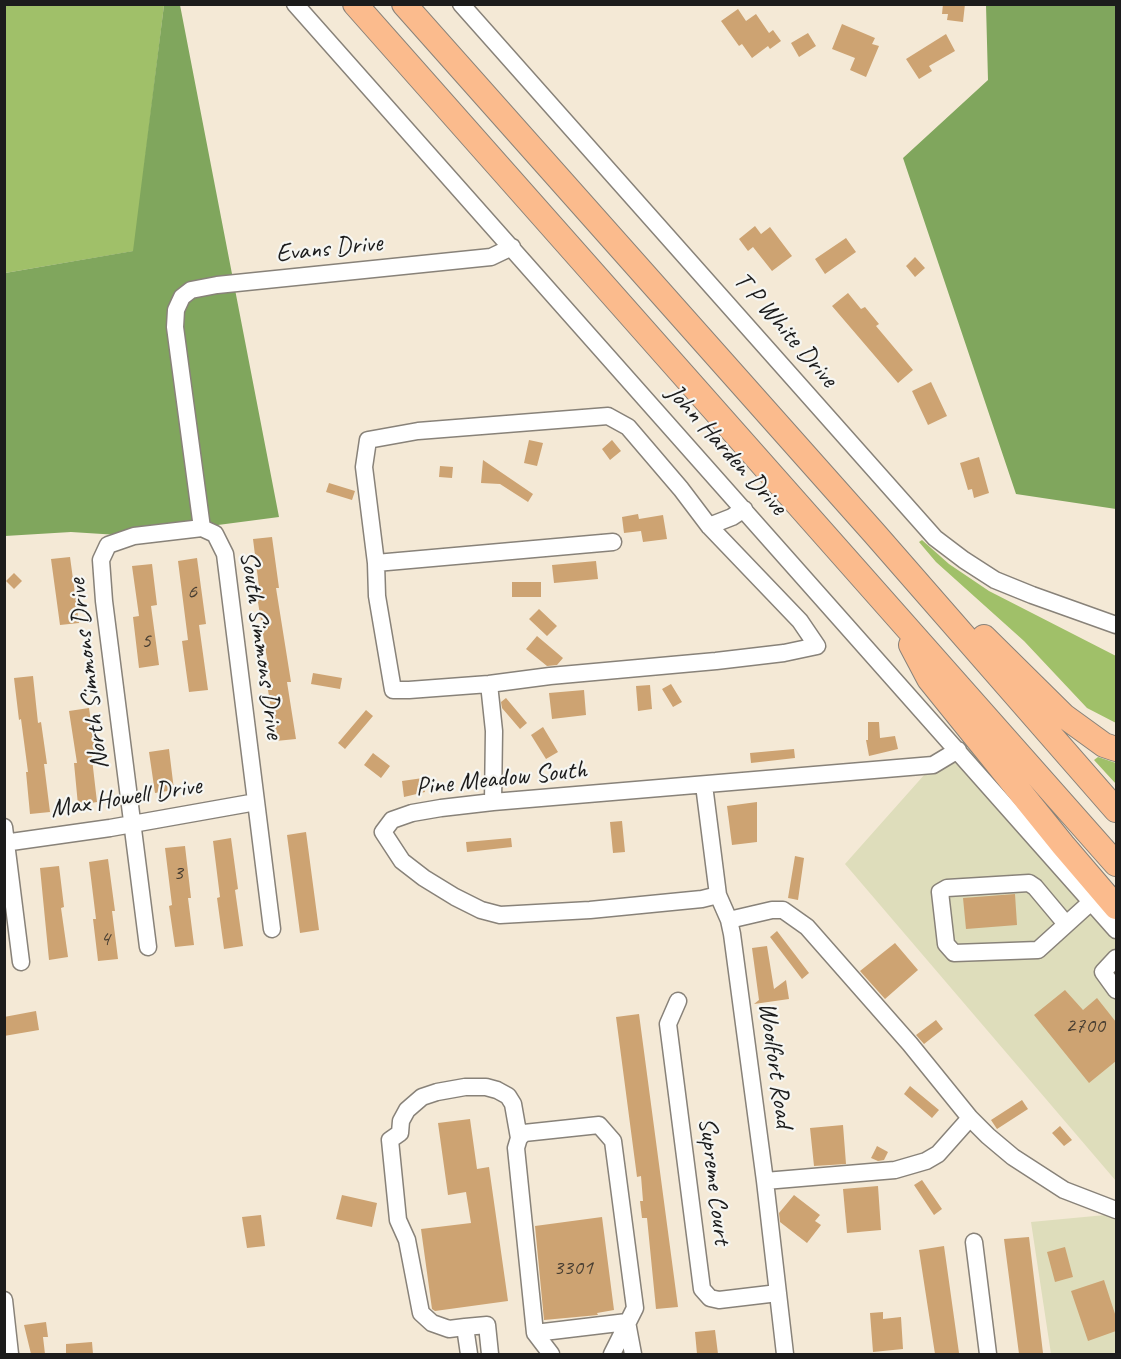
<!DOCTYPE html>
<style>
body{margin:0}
#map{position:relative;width:1121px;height:1359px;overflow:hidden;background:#f4e9d6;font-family:Caveat,sans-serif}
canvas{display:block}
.frame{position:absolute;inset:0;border:6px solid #1c1c1c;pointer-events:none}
</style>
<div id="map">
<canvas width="1121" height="1359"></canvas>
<div class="frame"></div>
</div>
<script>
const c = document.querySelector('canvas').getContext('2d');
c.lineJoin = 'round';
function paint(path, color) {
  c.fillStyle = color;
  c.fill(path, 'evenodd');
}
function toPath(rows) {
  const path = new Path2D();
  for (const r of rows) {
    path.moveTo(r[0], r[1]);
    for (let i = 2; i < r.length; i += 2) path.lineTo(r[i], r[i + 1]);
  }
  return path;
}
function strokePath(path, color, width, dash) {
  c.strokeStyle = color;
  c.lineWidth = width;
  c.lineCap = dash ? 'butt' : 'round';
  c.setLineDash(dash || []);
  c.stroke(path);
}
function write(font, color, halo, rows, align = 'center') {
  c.font = font + ' Caveat,sans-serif';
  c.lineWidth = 4.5;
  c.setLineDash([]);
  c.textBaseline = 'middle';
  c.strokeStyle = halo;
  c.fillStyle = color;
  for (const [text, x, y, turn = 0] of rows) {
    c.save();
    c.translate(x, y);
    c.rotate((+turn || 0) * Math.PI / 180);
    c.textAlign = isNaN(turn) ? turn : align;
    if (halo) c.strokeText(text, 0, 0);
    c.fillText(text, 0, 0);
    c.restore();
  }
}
const built = toPath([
 [965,744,1116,917,1116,1181,845,864,933,765],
 [1116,1214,1116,1354,1051,1354,1031,1222]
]);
const green = toPath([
 [5,5,164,5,134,251,5,273],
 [922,540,949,564,989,591,1116,656,1116,723,1087,708,1024,641,936,562,919,542],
 [1098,757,1116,763,1116,784,1094,760]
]);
const forest = toPath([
 [164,5,180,5,279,517,134,536,71,532,5,536,5,273,133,251],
 [986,5,1116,5,1116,509,1016,494,903,158,988,80]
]);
const building = toPath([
 [943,4,965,4,963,22,947,20,948,14,942,14],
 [738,9,746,21,756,14,769,33,773,30,781,41,770,49,768,46,752,58,742,44,739,46,721,21],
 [842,24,875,38,872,44,879,46,866,77,850,70,855,58,832,49],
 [808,33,816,46,799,57,791,43],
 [946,34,955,51,929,66,932,71,919,79,906,59],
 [755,226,761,234,770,227,792,256,772,271,753,247,748,251,739,239],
 [846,238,856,252,825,274,815,259],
 [915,257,925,268,915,277,906,266],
 [848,293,861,309,865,307,879,324,876,326,913,370,898,383,832,306],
 [931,382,947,416,928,425,912,391],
 [529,440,543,443,537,466,524,463],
 [612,440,621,451,610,460,602,449],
 [979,457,989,493,974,498,972,489,968,490,960,463],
 [483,460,533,494,528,502,500,484,481,483],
 [440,466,453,467,452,478,439,477],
 [329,483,355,491,352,500,326,492],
 [638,514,639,519,663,515,667,539,643,542,641,531,624,533,622,517],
 [272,537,279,588,276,588,291,682,287,682,296,739,276,741,268,690,272,690,257,596,260,595,253,539],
 [70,557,79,623,60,625,51,559],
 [197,558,206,624,199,625,208,690,189,692,182,641,188,640,178,561],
 [596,561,598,579,554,583,552,565],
 [152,564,157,605,151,606,159,665,139,668,133,617,139,616,132,566],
 [14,573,22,581,14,589,6,581],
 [512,582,541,582,541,597,512,597],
 [539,609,557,626,547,636,529,619],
 [537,636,563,658,557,665,547,666,526,649],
 [313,673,342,678,340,689,311,684],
 [33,676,38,723,41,722,47,764,44,764,50,812,30,814,26,772,28,772,21,719,19,720,14,678],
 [671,684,682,702,673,707,662,689],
 [650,685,652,709,638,711,636,686],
 [584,690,586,715,552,719,549,693],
 [506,698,527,723,520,729,502,708,501,702],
 [89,708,95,750,91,750,97,802,78,805,74,763,77,763,69,711],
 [366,710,373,716,345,749,338,743],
 [868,722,879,722,880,738,895,736,898,749,869,756,866,740,868,740],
 [543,727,558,752,546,759,531,735],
 [169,749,174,790,155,793,149,752],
 [794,749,795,758,751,763,750,753],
 [373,753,390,766,381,778,364,765],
 [423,778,425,792,404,797,402,781],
 [757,802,757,842,732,845,727,806],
 [622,821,625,852,613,853,610,822],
 [306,832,319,930,300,933,287,835],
 [231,838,238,889,235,890,243,946,224,949,217,898,220,897,213,841],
 [511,838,512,847,467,852,466,842],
 [185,846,191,898,188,898,194,945,175,947,169,906,172,905,165,848],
 [795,856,804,858,798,900,788,898],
 [108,859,115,911,112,911,118,959,98,961,93,919,96,919,89,862],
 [59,866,64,907,61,908,68,957,49,960,40,868],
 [1015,894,1017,925,966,929,963,898],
 [777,931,809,973,802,979,770,937],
 [895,943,918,970,885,999,860,971],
 [767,946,774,989,786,980,789,999,754,1004,759,1000,752,948],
 [1065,990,1083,1010,1097,998,1116,1022,1116,1061,1089,1083,1034,1015],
 [36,1011,39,1030,4,1036,4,1017],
 [639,1014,678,1307,656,1309,647,1218,642,1218,640,1201,643,1201,641,1176,637,1177,616,1017],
 [936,1020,943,1029,924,1044,916,1035],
 [910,1086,939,1110,932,1118,904,1094],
 [1022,1100,1028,1109,997,1129,991,1120],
 [470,1119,477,1169,489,1167,508,1301,435,1311,432,1309,421,1229,471,1223,466,1192,448,1195,438,1123],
 [843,1125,846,1164,814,1166,810,1128],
 [1060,1126,1072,1140,1064,1146,1052,1133],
 [877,1146,888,1152,884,1160,878,1161,871,1158],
 [922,1180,942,1209,934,1215,914,1185],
 [878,1186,881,1230,847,1233,843,1189],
 [342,1195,377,1203,372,1227,336,1219],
 [794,1195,820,1215,815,1221,821,1225,807,1243,780,1222,779,1213],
 [261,1215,265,1246,247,1248,242,1217],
 [602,1217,614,1310,597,1313,598,1315,544,1320,535,1226],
 [1029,1237,1043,1353,1019,1354,1004,1239],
 [944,1246,959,1353,935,1354,919,1250],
 [1065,1247,1073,1277,1055,1282,1047,1252],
 [1104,1280,1116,1317,1116,1331,1088,1341,1071,1291],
 [883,1312,883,1319,901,1317,903,1349,873,1352,870,1313],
 [46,1322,48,1337,43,1337,45,1354,31,1354,24,1325],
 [715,1330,718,1354,697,1354,695,1332],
 [92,1342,93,1354,66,1354,66,1344]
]);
const minor = toPath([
 [295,4,1116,930],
 [461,4,935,538,964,560,995,580,1032,595,1116,625],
 [608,416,628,427,681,489,709,526,800,621,817,646,784,653,716,661,550,676,489,684,409,690,393,690,377,596,376,563,364,467,368,440,418,431,608,416],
 [709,526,732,517,744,509],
 [202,528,175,327,176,310,182,297,191,290,217,285,491,257,512,247],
 [202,528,215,534,225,554,272,929],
 [376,563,613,542],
 [489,684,494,731,493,802],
 [704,785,718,895,729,920,732,934,765,1181,785,1354],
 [4,827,21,962],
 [4,843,110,828,256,802],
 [718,895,702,899,590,910,500,915,481,910,455,897,424,878,402,861,383,832,392,820,412,813,441,808,493,802,933,765,958,750],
 [729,920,772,910,783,910,807,927,910,1044,970,1118,988,1136,1013,1157,1064,1190,1116,1210],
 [1066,924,1035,887,1029,883,947,888,940,892,946,944,954,953,1038,950,1091,902],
 [148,947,104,601,101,560,108,545,134,536,202,528],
 [1116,958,1103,972,1116,990],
 [678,1001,668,1024,702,1289,710,1298,719,1300,778,1293],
 [765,1181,895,1170,926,1161,938,1154,970,1118],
 [974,1242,988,1354],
 [4,1300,10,1354],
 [627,1322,633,1354],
 [465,1327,487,1325,490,1354],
 [535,1333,516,1148,519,1138,524,1133,599,1125,613,1141,635,1308,612,1354],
 [469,1354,465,1327,449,1329,432,1323,421,1313,407,1240,398,1220,390,1140,400,1133,401,1121,407,1110,422,1097,437,1092,465,1087,486,1087,497,1090,508,1096,513,1104,519,1138],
 [551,1354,535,1333,627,1322]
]);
const highway = toPath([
 [355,4,1116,864],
 [404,4,875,534,1116,810],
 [984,637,1064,716,1104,745,1116,749],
 [911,645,929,679,1063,845,1116,907]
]);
const numberNames = [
 ["6",192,592],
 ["5",146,641],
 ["3",178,873],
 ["4",105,939],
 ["2700",1085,1026],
 ["3301",573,1268]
];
const streetNames = [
 ["Evans Drive",329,249,-6],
 ["T P White Drive",785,330,49],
 ["John Harden Drive",726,450,48],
 ["South Simmons Drive",261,645,82],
 ["North Simmons Drive",89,674,-97],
 ["Pine Meadow South",501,779,-6],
 ["Max Howell Drive",126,798,-9],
 ["Woolfort Road",775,1065,82],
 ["Supreme Court",714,1181,83]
];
paint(built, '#deddbb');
paint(green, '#a0c069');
paint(forest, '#80a65d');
paint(building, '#cda372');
strokePath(minor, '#888279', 19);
strokePath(highway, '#888279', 26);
strokePath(minor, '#fff', 16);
strokePath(highway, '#fbbb8d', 24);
write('22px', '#483e32', null, numberNames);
write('26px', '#1c1c1c', '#f6f6f2', streetNames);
</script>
